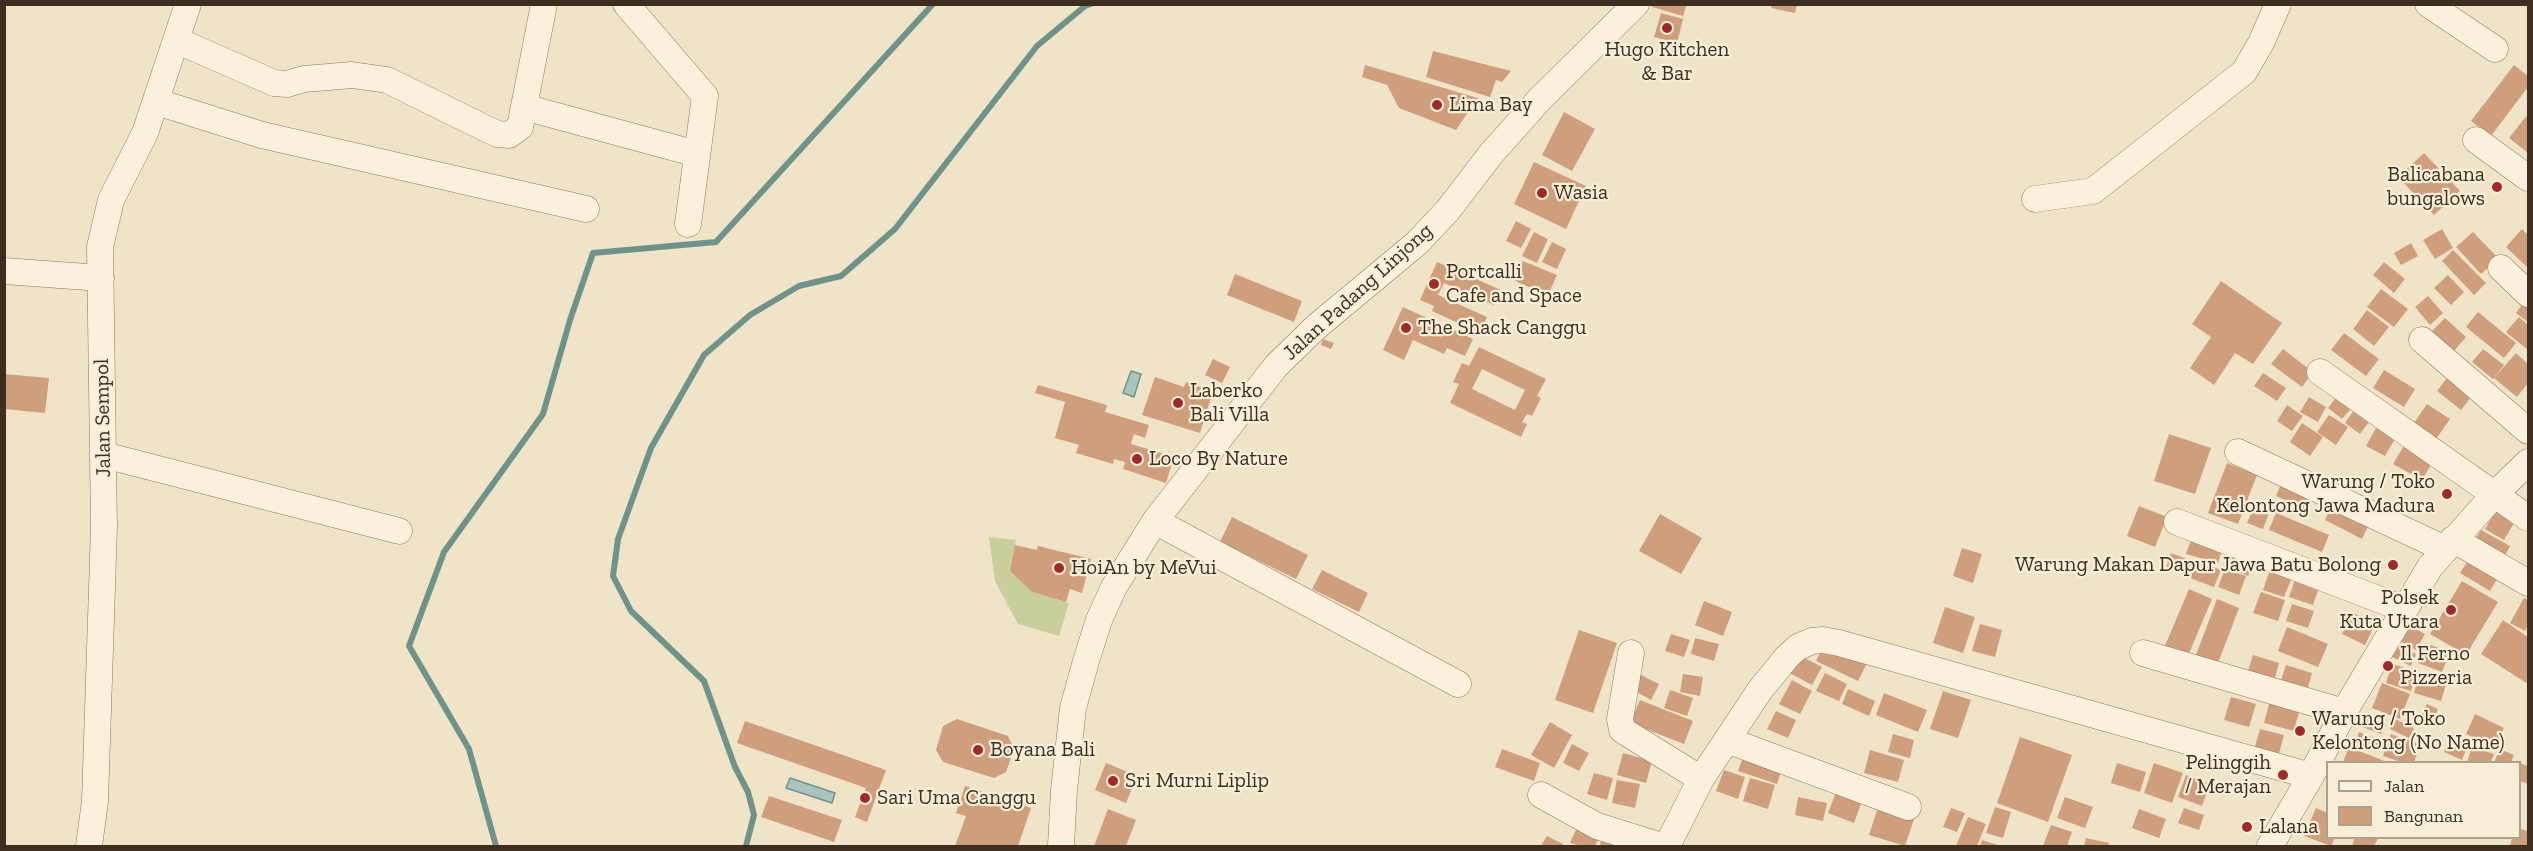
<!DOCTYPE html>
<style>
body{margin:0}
#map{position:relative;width:2533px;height:851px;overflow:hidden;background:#f0e4c8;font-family:"Zilla Slab",serif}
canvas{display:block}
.frame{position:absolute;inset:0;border:6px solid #3d2e20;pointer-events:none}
.legend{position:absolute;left:2326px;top:761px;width:195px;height:78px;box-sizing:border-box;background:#f7eed8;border:2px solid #ada18e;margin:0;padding:8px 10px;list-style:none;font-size:18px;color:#3d2e20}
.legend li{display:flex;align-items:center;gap:12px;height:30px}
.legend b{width:30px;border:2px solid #ada18e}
</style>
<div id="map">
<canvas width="2533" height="851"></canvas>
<div class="frame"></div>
<ul class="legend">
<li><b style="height:8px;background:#faf1dc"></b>Jalan</li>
<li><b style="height:16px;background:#cf9f7d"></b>Bangunan</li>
</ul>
</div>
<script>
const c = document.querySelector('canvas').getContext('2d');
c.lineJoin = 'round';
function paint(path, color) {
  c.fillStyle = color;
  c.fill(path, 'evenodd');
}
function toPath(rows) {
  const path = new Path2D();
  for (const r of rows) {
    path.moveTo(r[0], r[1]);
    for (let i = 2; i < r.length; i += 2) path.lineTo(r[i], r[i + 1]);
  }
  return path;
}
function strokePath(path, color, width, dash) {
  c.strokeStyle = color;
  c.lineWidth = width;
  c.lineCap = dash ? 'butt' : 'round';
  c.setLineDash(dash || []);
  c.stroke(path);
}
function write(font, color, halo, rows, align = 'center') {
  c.font = font + ' "Zilla Slab",serif';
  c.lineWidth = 4.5;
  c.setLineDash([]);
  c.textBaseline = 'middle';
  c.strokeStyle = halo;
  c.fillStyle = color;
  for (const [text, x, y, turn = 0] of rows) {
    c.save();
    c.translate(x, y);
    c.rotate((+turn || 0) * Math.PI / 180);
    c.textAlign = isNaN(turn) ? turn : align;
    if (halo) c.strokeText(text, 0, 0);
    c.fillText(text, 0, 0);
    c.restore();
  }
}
const green = toPath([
 [989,537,1016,540,1010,571,1032,592,1069,603,1059,636,1018,624,995,581]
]);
const water = toPath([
 [1131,371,1141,374,1134,397,1123,393,1131,371],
 [790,778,835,793,832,803,786,788,790,778]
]);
const stream = toPath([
 [496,846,469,749,409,646,444,552,543,414,570,320,593,253,716,242,933,4],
 [746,846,754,815,748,792,735,767,704,681,631,611,613,576,618,539,651,448,704,355,750,315,799,286,841,276,895,229,1037,46,1085,6,1091,4]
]);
const building = toPath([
 [1654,4,1687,4,1683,16,1652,7],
 [1772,4,1797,4,1795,13,1771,8],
 [1661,13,1683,19,1677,43,1654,37],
 [1433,51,1511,71,1502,82,1496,80,1490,97,1426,77],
 [1365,65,1478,98,1456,130,1399,108,1387,85,1362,77],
 [2514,65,2528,76,2528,87,2491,136,2471,121],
 [1564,112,1595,129,1572,171,1542,155],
 [2528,114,2528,153,2509,138],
 [2424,153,2460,191,2434,215,2398,177],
 [1534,162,1586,186,1566,229,1514,204],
 [1516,221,1531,229,1521,248,1506,241],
 [2442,229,2453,248,2435,259,2423,240],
 [2522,229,2528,235,2528,268,2506,247],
 [1534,232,1548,239,1537,263,1522,256],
 [2473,232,2498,258,2481,274,2456,247],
 [1552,242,1566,249,1557,269,1542,262],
 [2411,243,2418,256,2401,265,2394,253],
 [2453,250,2486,283,2474,295,2442,261],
 [1523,261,1557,275,1548,295,1515,281],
 [1437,262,1501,290,1494,305,1444,283,1438,295,1487,317,1480,333,1432,311,1434,306,1420,300],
 [2384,262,2405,279,2394,293,2373,275],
 [1235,274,1302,301,1294,322,1227,295],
 [2448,275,2464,292,2451,305,2434,288],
 [2221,281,2282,323,2253,364,2235,353,2214,385,2190,368,2211,337,2192,324],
 [2381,289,2408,309,2394,327,2367,307],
 [2428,296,2443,313,2430,325,2415,307],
 [2526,299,2528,301,2528,322,2516,313],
 [1403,307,1473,339,1465,356,1447,348,1444,354,1413,340,1404,360,1383,350],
 [2367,310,2389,327,2374,346,2353,329],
 [2478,312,2516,343,2504,358,2466,327],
 [2519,317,2528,325,2528,350,2506,332],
 [2445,318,2466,337,2453,352,2431,332],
 [2344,333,2379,359,2366,376,2331,350],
 [1323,339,1334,343,1331,349,1321,345],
 [1479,347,1546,379,1537,396,1541,398,1532,416,1527,414,1522,422,1527,424,1521,437,1450,403,1459,384,1453,382,1462,363,1469,366],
 [1482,369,1525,390,1515,410,1472,389],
 [2283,349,2313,372,2302,387,2271,364],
 [2483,349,2504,365,2493,379,2472,362],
 [2516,353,2528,364,2528,383,2517,397,2494,378],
 [1213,359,1230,367,1222,383,1205,375],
 [2384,370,2415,389,2404,407,2373,388],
 [2263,373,2286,388,2277,401,2254,386],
 [4,374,49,378,45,413,4,409],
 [2450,374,2474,393,2461,410,2437,391],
 [1155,377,1184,387,1186,382,1213,391,1200,433,1142,415],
 [1038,385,1107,405,1105,412,1149,425,1145,438,1134,434,1131,444,1174,457,1166,483,1123,469,1125,462,1114,459,1113,464,1076,453,1079,445,1055,438,1065,402,1035,393],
 [2341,391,2356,403,2342,419,2328,408],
 [2309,397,2326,407,2318,422,2300,412],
 [2358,404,2374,415,2360,434,2345,423],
 [2427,404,2450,419,2436,439,2414,423],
 [2287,405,2303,416,2292,431,2277,421],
 [2329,415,2348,427,2336,445,2317,432],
 [2302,423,2323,437,2310,456,2290,442],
 [2376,428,2395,439,2385,456,2366,446],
 [2169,434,2211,448,2195,494,2154,481],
 [2405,444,2434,460,2422,480,2393,464],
 [2227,463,2257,475,2238,524,2208,513],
 [2284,477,2312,488,2304,508,2276,496],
 [2334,501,2371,520,2362,539,2325,520],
 [2500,504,2519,515,2504,540,2485,529],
 [2139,506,2167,517,2155,547,2127,536],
 [2254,507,2269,513,2263,529,2247,523],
 [2276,513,2329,535,2322,552,2269,530],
 [1660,514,1702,538,1681,574,1639,551],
 [1232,517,1308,555,1296,579,1220,542],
 [2481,530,2510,546,2501,563,2471,547],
 [2192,537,2223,546,2218,563,2186,554],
 [1015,545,1037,550,1038,546,1091,559,1082,593,1070,589,1066,602,1032,592,1010,571],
 [2234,547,2256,556,2248,576,2226,567],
 [1962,548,1982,554,1973,583,1953,576],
 [2171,553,2192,561,2187,575,2166,568],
 [2469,559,2499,576,2490,591,2460,573],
 [2197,561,2221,570,2214,587,2190,578],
 [2271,567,2293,575,2284,597,2263,590],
 [2225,569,2246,576,2239,595,2218,587],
 [1322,570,1368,593,1359,612,1312,589],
 [2297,574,2321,582,2313,605,2289,597],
 [2462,581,2498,602,2466,655,2430,634],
 [2189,589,2212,599,2187,658,2164,648],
 [2261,592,2285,600,2278,621,2253,613],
 [2524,598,2528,600,2528,625,2525,631,2510,623],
 [2217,599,2239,608,2218,663,2196,655],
 [1704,601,1732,612,1723,636,1695,625],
 [2292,604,2314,611,2308,628,2286,621],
 [1945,607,1975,617,1963,653,1933,643],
 [2353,613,2375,624,2365,645,2342,634],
 [2503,620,2528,637,2528,684,2481,654],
 [2402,621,2425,634,2416,650,2393,637],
 [1980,624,2002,630,1995,657,1972,651],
 [2287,627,2328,644,2318,667,2278,651],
 [1579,630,1617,643,1593,713,1555,700],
 [1671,634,1690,640,1684,657,1665,651],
 [1695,638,1719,644,1714,661,1691,654],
 [2390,641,2416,654,2411,666,2384,653],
 [1825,643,1867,663,1858,681,1816,661],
 [2425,643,2450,652,2442,672,2418,663],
 [1793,652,1822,667,1812,685,1784,670],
 [2253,655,2279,663,2273,685,2246,677],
 [2392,664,2417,671,2411,691,2386,683],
 [2286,665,2312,673,2306,694,2279,686],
 [2420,672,2447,681,2441,701,2414,693],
 [1825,673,1847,684,1839,701,1816,691],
 [1683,674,1703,677,1700,696,1680,692],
 [1641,675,1659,684,1651,700,1633,690],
 [1792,680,1812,691,1800,714,1779,704],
 [2382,683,2410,694,2400,719,2372,708],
 [1848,689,1875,701,1869,716,1842,704],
 [1670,690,1693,698,1687,716,1664,708],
 [1943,691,1971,700,1958,738,1930,729],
 [1884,693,1927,710,1918,732,1876,715],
 [2231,697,2256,704,2249,727,2224,720],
 [1640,700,1693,721,1684,744,1630,723],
 [2270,700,2300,708,2294,731,2264,723],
 [2427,704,2438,709,2431,726,2419,721],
 [1776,711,1796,720,1788,738,1767,729],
 [2360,714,2386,724,2381,734,2357,725],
 [2475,714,2504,728,2495,747,2466,734],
 [957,719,1008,736,1014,749,1006,772,994,778,943,762,936,750,943,726],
 [2395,719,2414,728,2409,738,2390,729],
 [745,721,886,770,867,822,855,817,866,788,737,743],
 [1550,722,1572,735,1554,768,1531,755],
 [2260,729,2284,735,2278,757,2254,750],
 [2359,732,2380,740,2376,751,2355,744],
 [1893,734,1914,740,1910,758,1888,752],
 [2391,734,2421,745,2414,762,2401,762,2383,756],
 [2451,734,2469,742,2462,760,2444,752],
 [2020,737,2072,755,2048,822,1997,803],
 [1572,744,1589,753,1579,771,1563,763],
 [2349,747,2387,762,2343,762],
 [2472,747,2494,754,2491,762,2467,762],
 [1502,749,1540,763,1534,781,1495,767],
 [2500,749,2514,755,2511,762,2494,762],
 [1870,750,1904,760,1898,782,1864,773],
 [1745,752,1783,765,1777,784,1738,771],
 [1623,753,1652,761,1646,783,1617,775],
 [1106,763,1137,776,1126,803,1095,790],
 [2117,763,2146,772,2140,792,2111,783],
 [2154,763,2183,773,2172,803,2144,793],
 [2520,763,2528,766,2528,784,2520,781],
 [1724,770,1745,777,1738,799,1716,791],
 [1594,773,1613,778,1607,800,1587,794],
 [2186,775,2210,784,2202,806,2178,797],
 [1750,778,1775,785,1768,809,1743,801],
 [1617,780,1640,784,1635,808,1612,803],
 [965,786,1031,808,1018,846,955,846,966,816,956,813],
 [1836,792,1862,801,1854,823,1828,813],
 [769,796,842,820,834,842,761,817],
 [1798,797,1827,803,1823,821,1795,815],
 [2065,797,2093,807,2085,828,2057,818],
 [1880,801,1916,813,1905,846,1869,835],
 [1995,807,2011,812,2003,838,1986,833],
 [1951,808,1965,813,1957,832,1943,827],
 [2184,808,2204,815,2199,830,2178,823],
 [2316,808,2328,813,2328,838,2335,838,2331,846,2304,836],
 [1108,809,1136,820,1126,846,1094,846],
 [2139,809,2166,819,2159,838,2132,828],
 [1968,817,1986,824,1977,846,1956,846],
 [1578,825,1601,833,1595,846,1581,846,1570,843],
 [2051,825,2072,832,2067,846,2043,846],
 [2520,829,2528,831,2528,846,2510,846,2512,838,2520,838],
 [1547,836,1563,844,1562,846,1541,846],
 [2086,838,2109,843,2108,846,2084,846],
 [2355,838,2375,838,2378,839,2374,846,2352,846],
 [1601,840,1623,846,1600,846],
 [1982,840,2001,846,1980,846]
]);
const minor = toPath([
 [626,4,705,96,688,224],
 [2428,4,2495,49],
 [176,40,274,83,287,84,304,79,352,75,387,80,497,134,509,135,520,127,544,4],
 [157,102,262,135,586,209],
 [524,107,697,154],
 [2476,140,2528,178],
 [2035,199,2093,191,2244,72,2261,43,2278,4],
 [2501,268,2528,294],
 [4,271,101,278],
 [2422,340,2528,431],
 [2320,372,2528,518],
 [2238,452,2445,549],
 [104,455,399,531],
 [1155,521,1458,684],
 [2177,522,2404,609],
 [2453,539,2528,583],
 [1631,653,1620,719,1622,730,1701,779],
 [2143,653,2344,712],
 [1727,740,1908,807],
 [1541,795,1597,826,1661,846],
 [89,846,95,801,104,527,100,247,111,200,145,133,188,4],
 [1061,846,1064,790,1073,708,1086,661,1099,620,1114,587,1155,521,1276,366,1316,327,1417,243,1448,210,1491,154,1540,99,1636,4],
 [1667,846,1701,779,1760,690,1787,657,1798,647,1812,641,1823,640,1839,643,2311,776],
 [2270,846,2311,776,2344,712,2430,567,2494,495,2528,462]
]);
const markers = [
 [1667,28,6,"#9e2a2b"],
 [1437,105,6,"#9e2a2b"],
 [2497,187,6,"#9e2a2b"],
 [1542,193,6,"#9e2a2b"],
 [1434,284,6,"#9e2a2b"],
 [1406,328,6,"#9e2a2b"],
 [1178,403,6,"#9e2a2b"],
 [1137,459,6,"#9e2a2b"],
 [2447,494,6,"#9e2a2b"],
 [2393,565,6,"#9e2a2b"],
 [1059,568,6,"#9e2a2b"],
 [2451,610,6,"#9e2a2b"],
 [2388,666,6,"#9e2a2b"],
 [2300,731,6,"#9e2a2b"],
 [978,750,6,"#9e2a2b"],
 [2283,775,6,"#9e2a2b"],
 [1113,781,6,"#9e2a2b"],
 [865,798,6,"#9e2a2b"],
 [2247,827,6,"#9e2a2b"]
];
const poiNames = [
 ["Hugo Kitchen",1667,50,"center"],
 ["& Bar",1667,74,"center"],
 ["Lima Bay",1449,105],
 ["Balicabana",2485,175,"right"],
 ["bungalows",2485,199,"right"],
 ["Wasia",1554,193],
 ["Portcalli",1446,272],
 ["Cafe and Space",1446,296],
 ["The Shack Canggu",1418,328],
 ["Laberko",1190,391],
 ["Bali Villa",1190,415],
 ["Loco By Nature",1149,459],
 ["Warung / Toko",2435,482,"right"],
 ["Kelontong Jawa Madura",2435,506,"right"],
 ["Warung Makan Dapur Jawa Batu Bolong",2381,565,"right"],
 ["HoiAn by MeVui",1071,568],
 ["Polsek",2439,598,"right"],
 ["Kuta Utara",2439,622,"right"],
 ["Il Ferno",2400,654],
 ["Pizzeria",2400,678],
 ["Warung / Toko",2312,719],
 ["Kelontong (No Name)",2312,743],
 ["Boyana Bali",990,750],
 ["Pelinggih",2271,763,"right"],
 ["/ Merajan",2271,787,"right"],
 ["Sri Murni Liplip",1125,781],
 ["Sari Uma Canggu",877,798],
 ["Lalana",2259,827]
];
const streetNames = [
 ["Jalan Padang Linjong",1358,292,-42],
 ["Jalan Sempol",103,418,-91]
];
paint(green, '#c9cf9b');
paint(water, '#a9c4bc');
strokePath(water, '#6f938a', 1.5);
strokePath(stream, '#6f938a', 6);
paint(building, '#cf9f7d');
strokePath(minor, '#8d765c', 27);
strokePath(minor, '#faf1dc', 26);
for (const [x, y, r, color] of markers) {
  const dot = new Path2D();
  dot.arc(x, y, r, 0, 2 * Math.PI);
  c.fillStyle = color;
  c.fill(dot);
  strokePath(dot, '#f7eed8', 2);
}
write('21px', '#3d2e20', '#f7eed8', poiNames, 'left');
write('21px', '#3d2e20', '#f7eed8', streetNames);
</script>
